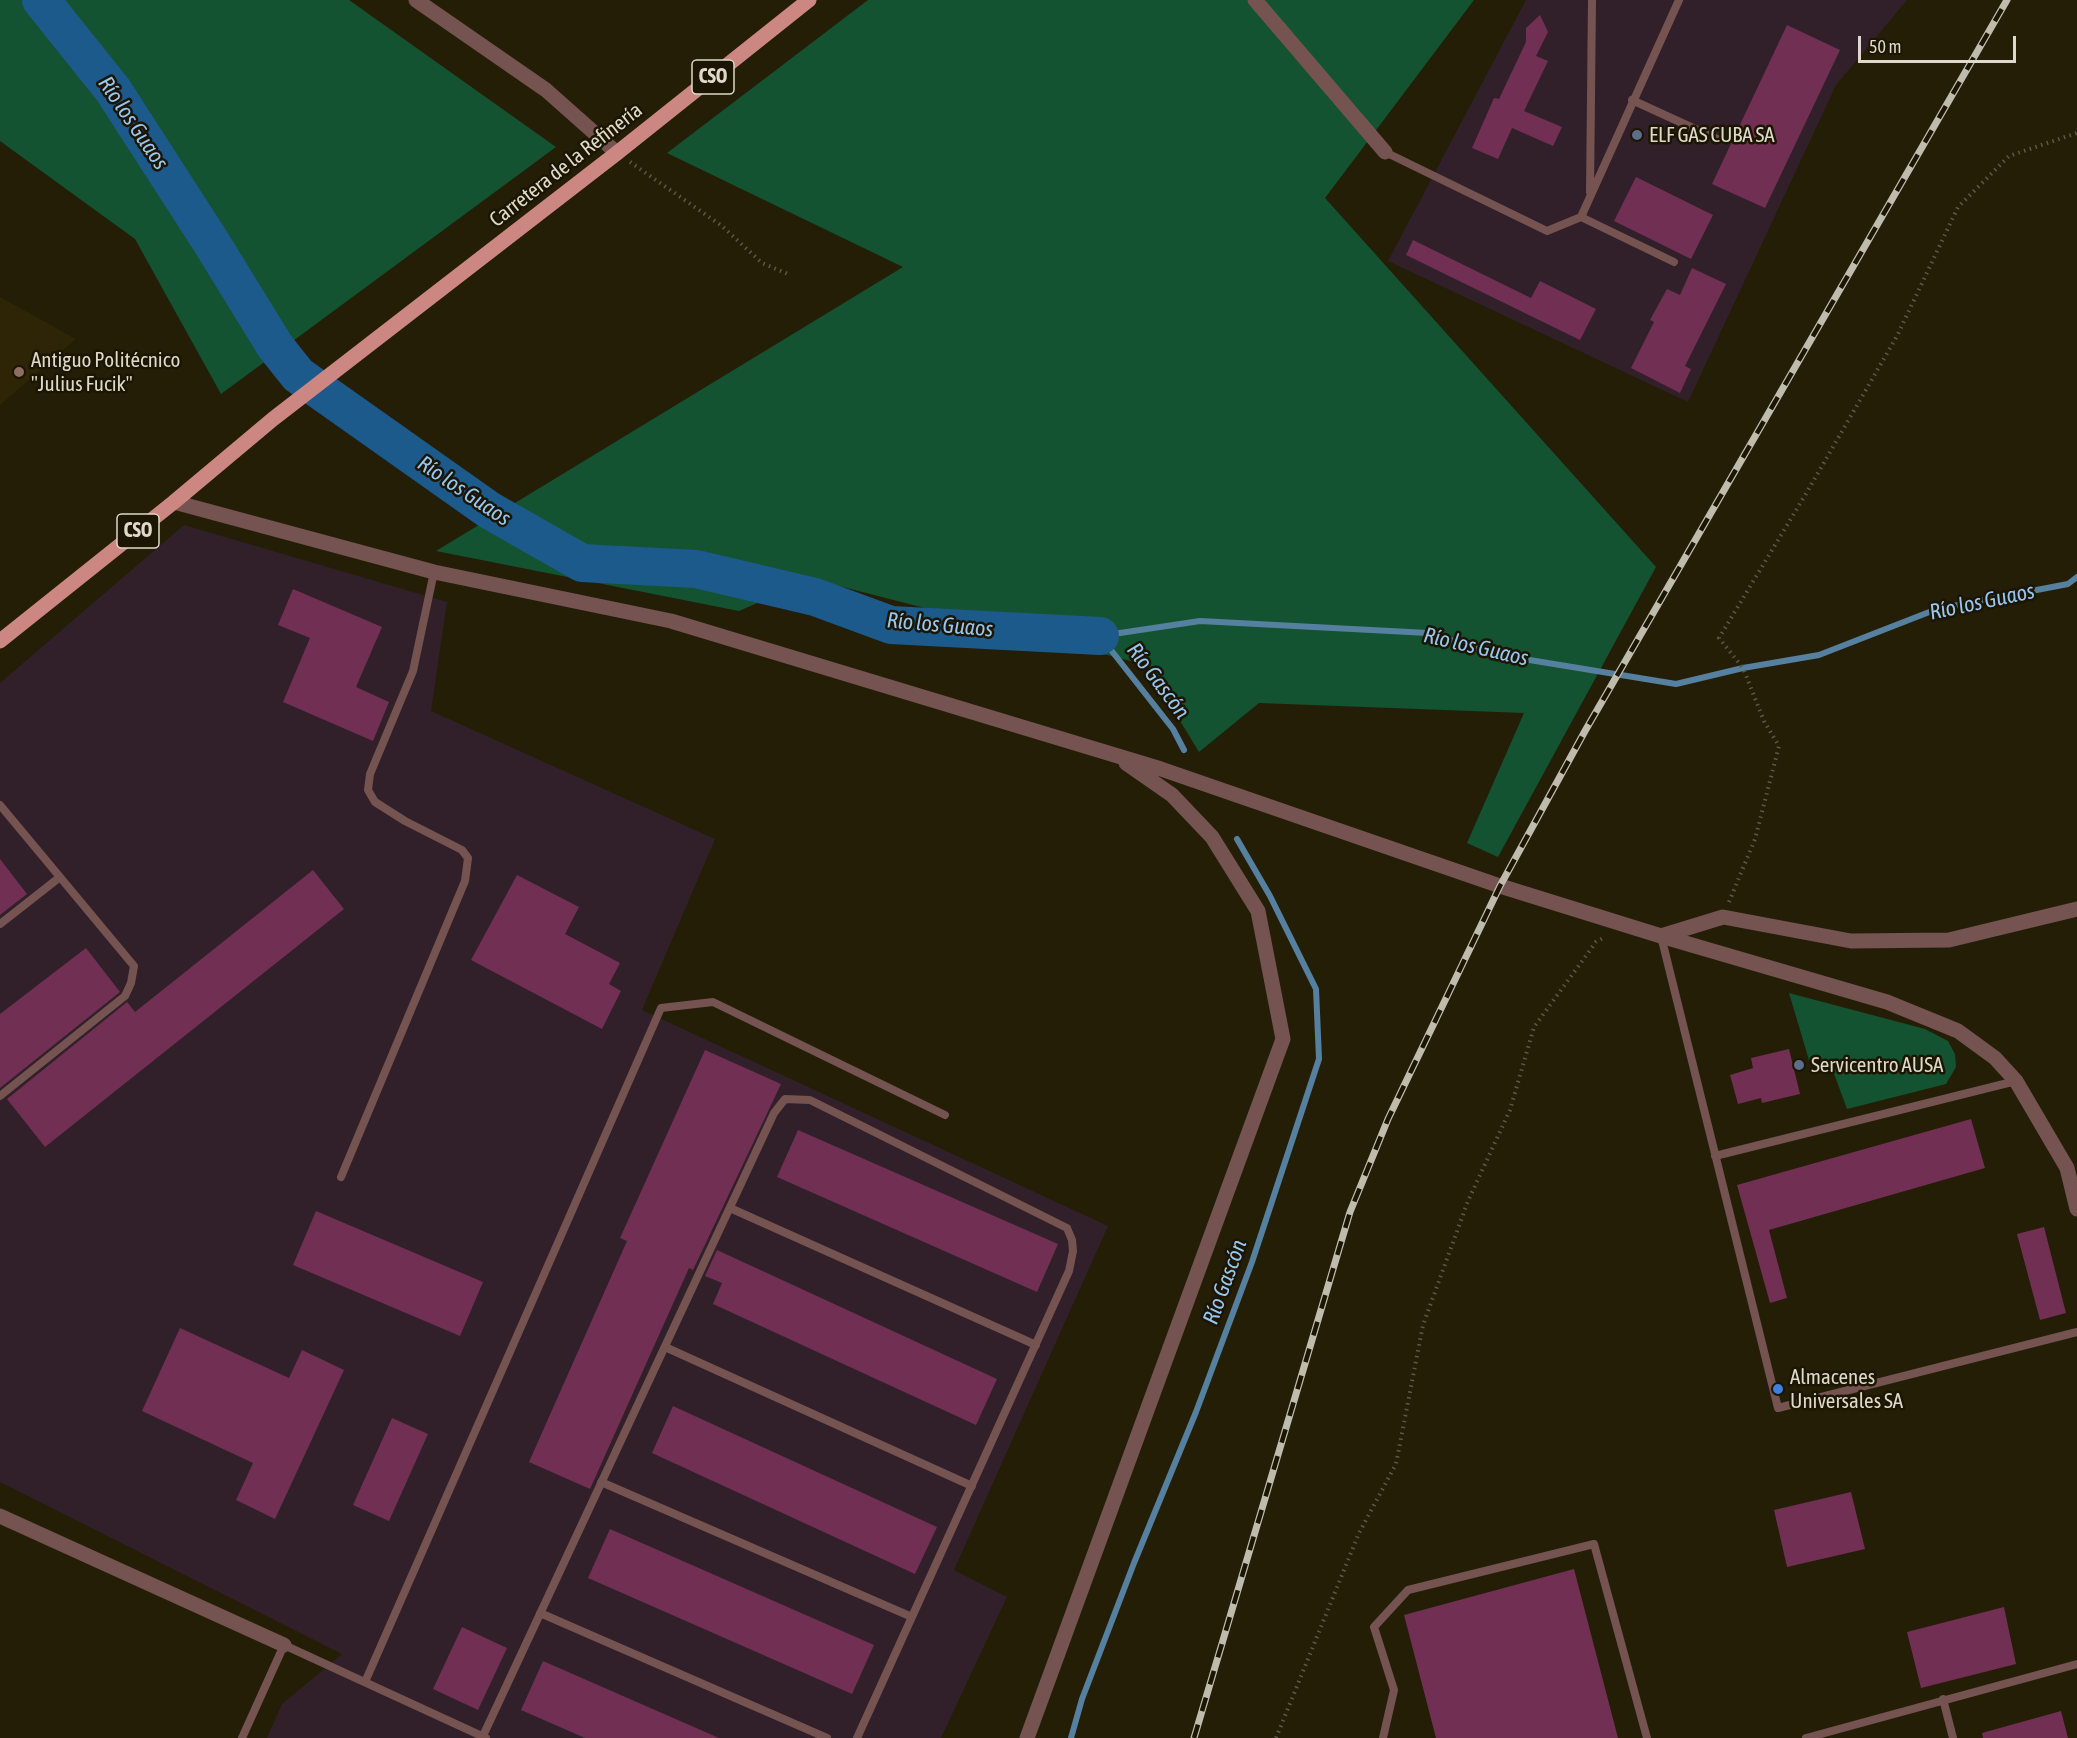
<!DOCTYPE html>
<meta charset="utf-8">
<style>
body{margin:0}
#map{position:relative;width:2077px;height:1738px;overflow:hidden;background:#241e07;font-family:"Asap Condensed",sans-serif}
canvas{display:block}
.scale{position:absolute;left:1858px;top:36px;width:158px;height:27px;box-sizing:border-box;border:3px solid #ddd9cb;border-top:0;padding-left:8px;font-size:18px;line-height:21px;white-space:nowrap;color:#ddd9cb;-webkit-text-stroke:4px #1b1501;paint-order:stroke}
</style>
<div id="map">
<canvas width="2077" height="1738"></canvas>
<div class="scale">50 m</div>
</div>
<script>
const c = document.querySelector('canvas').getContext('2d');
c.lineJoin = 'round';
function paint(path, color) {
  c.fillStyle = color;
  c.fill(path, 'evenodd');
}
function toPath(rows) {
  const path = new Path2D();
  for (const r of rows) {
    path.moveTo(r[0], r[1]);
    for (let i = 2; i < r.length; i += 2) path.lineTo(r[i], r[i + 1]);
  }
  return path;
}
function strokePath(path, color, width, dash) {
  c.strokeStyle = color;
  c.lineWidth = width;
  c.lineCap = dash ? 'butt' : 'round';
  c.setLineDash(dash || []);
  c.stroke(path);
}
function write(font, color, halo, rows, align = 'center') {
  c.font = font + ' "Asap Condensed",sans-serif';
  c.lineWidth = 5;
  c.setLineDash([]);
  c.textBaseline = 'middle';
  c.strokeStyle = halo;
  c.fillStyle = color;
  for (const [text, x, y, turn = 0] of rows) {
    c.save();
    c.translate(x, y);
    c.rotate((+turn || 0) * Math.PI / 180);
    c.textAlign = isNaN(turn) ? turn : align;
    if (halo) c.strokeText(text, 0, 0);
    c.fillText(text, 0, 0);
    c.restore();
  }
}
const industrial = toPath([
 [1526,0,1907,0,1836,85,1688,402,1388,261],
 [184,525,447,602,431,711,715,839,642,1010,1108,1226,954,1570,1007,1597,941,1738,267,1738,282,1704,342,1654,0,1482,0,683]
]);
const built = toPath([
 [0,297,76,339,0,405]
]);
const green = toPath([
 [0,0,349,0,556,147,221,394,135,239,0,141],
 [868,0,1474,0,1325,198,1656,567,1498,857,1467,843,1524,713,1259,703,1199,752,1146,665,812,579,739,611,436,551,903,267,667,153],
 [1789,993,1925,1029,1948,1041,1955,1054,1956,1067,1946,1084,1847,1109,1829,1060,1809,1060]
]);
const stream = toPath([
 [1184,750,1173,729,1100,636,1200,621,1428,633,1499,655,1676,684,1743,668,1819,655,1937,609,2068,584,2077,577],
 [1071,1738,1082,1699,1134,1563,1196,1412,1252,1262,1319,1059,1316,989,1270,896,1237,839]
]);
const river = toPath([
 [41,0,113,90,211,242,275,346,298,375,489,510,582,563,696,569,815,597,891,625,1100,636]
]);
const building = toPath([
 [1540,15,1548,32,1536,56,1548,61,1524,111,1562,127,1553,146,1512,128,1498,159,1472,148,1494,98,1499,99,1526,42,1526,28],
 [1787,25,1840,50,1765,208,1712,184],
 [1636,177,1713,215,1691,259,1614,221],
 [1413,240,1531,298,1540,281,1596,309,1580,340,1406,255],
 [1692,268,1726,284,1685,366,1691,369,1680,393,1631,368,1654,322,1650,320,1667,289,1680,295],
 [293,589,382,627,356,687,389,702,373,741,283,702,310,638,278,625],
 [0,859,27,894,0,915],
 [313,870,344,909,45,1147,7,1099,127,1002,135,1012],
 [517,875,579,907,565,934,620,963,609,984,621,991,602,1029,471,960],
 [86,948,120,992,0,1088,0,1014],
 [1789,1049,1800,1094,1762,1103,1761,1098,1738,1104,1730,1075,1753,1068,1751,1058],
 [705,1050,781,1084,693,1270,689,1268,590,1489,529,1462,627,1241,620,1238],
 [1971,1119,1985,1168,1769,1230,1787,1298,1770,1303,1737,1185],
 [798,1130,1058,1244,1037,1292,777,1177],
 [316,1211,483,1282,460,1336,293,1265],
 [2044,1227,2066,1313,2040,1320,2017,1234],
 [717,1250,997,1379,976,1425,713,1304,722,1283,705,1276],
 [180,1328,289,1378,302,1350,344,1370,275,1519,236,1500,253,1463,142,1411],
 [673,1406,937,1527,915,1574,652,1453],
 [392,1418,428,1434,389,1521,353,1505],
 [1851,1492,1865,1549,1787,1567,1774,1510],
 [610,1529,874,1645,852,1694,588,1578],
 [1574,1569,1618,1738,1436,1738,1404,1615],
 [2004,1607,2016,1664,1921,1688,1907,1632],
 [462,1627,507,1648,478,1710,433,1689],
 [543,1661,719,1738,585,1738,521,1710],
 [2061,1711,2068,1738,1983,1738,1982,1733]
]);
const path = toPath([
 [630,162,722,226,762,263,788,274],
 [1729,902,1755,839,1779,746,1764,721,1743,668,1719,638,1807,492,1897,336,1958,207,2009,156,2077,133],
 [1276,1738,1359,1533,1396,1464,1423,1325,1468,1201,1510,1110,1534,1027,1596,942,1605,937]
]);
const service = toPath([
 [1632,100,1717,139],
 [1385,152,1547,231,1581,217,1679,0],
 [1590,192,1592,0],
 [1581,217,1674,262],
 [0,805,134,966,131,983,125,996,0,1096],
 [0,924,60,877],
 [1661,936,1778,1408,2077,1332],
 [1715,1156,2016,1081],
 [341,1177,465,881,468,858,462,850,405,821,375,802,368,790,370,774,413,671,434,572],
 [730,1208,1036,1345],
 [665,1347,972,1486],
 [601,1482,912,1617],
 [540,1613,827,1738],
 [365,1682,661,1008,713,1002,945,1115],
 [1943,1699,1953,1738],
 [242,1738,284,1645,486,1738],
 [482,1738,774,1113,785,1099,810,1100,1067,1228,1072,1240,1073,1251,1069,1271,857,1738],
 [1383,1738,1394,1690,1374,1627,1408,1590,1594,1544,1647,1738],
 [1806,1738,2077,1664]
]);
const minor = toPath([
 [1255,0,1385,152],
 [174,502,434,572,671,621,1161,769,1500,886,1661,936,1887,1002,1958,1031,1995,1058,2016,1081,2067,1168,2077,1209],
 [1661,936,1723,917,1851,941,1949,940,2077,909],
 [0,1516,284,1645],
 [1027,1738,1283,1039,1258,911,1212,837,1172,795,1126,763]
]);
const tertiary = toPath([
 [416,0,546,90,617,153]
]);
const primary = toPath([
 [0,641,174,502,273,419,617,153,809,0]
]);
const rail = toPath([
 [1194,1738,1350,1212,1388,1119,1500,886,1585,731,2007,0]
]);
const markers = [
 [1637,135,6,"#5c6f8a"],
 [19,372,6,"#8d6e63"],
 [1799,1065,6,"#5c6f8a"],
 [1778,1389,6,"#3f7fe0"]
];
const shields = [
 [713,77,42],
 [138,531,42]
];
const shieldNames = [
 ["CSO",713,77],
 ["CSO",138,531]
];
const poiNames = [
 ["ELF GAS CUBA SA",1649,135],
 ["Antiguo Politécnico",31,360],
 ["\"Julius Fucik\"",31,384],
 ["Servicentro AUSA",1811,1065],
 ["Almacenes",1790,1377],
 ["Universales SA",1790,1401]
];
const streetNames = [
 ["Carretera de la Refinería",566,165,-38]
];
const waterNames = [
 ["Río los Guaos",133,123,56],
 ["Río los Guaos",464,491,34],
 ["Río los Guaos",1982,602,-12],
 ["Río los Guaos",940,625,5],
 ["Río los Guaos",1476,647,13],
 ["Río Gascón",1158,681,53],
 ["Río Gascón",1225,1282,-70]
];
paint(industrial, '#312029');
paint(built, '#2d2505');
paint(green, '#135331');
strokePath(stream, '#56809f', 6);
strokePath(river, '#1c5a8c', 38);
paint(building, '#702f53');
strokePath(path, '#5d5843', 4, [1.5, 4.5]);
strokePath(service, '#755351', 8);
strokePath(minor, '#755351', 15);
strokePath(tertiary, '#755351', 15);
strokePath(primary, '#cd8783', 15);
strokePath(rail, '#c0bcad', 7);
strokePath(rail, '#1b1501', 4.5, [14]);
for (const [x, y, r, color] of markers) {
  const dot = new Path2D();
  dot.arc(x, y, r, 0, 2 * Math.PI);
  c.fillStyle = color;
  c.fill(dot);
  strokePath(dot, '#1b1501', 2);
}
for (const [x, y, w] of shields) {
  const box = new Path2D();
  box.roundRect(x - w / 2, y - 17, w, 34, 4.5);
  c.fillStyle = '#1b1501';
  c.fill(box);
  strokePath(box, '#ddd9cb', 1.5);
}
write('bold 20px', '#ddd9cb', null, shieldNames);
write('21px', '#ddd9cb', '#1b1501', poiNames, 'left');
write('21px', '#ddd9cb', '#1b1501', streetNames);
write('italic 22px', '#97c6f1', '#1b1501', waterNames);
</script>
